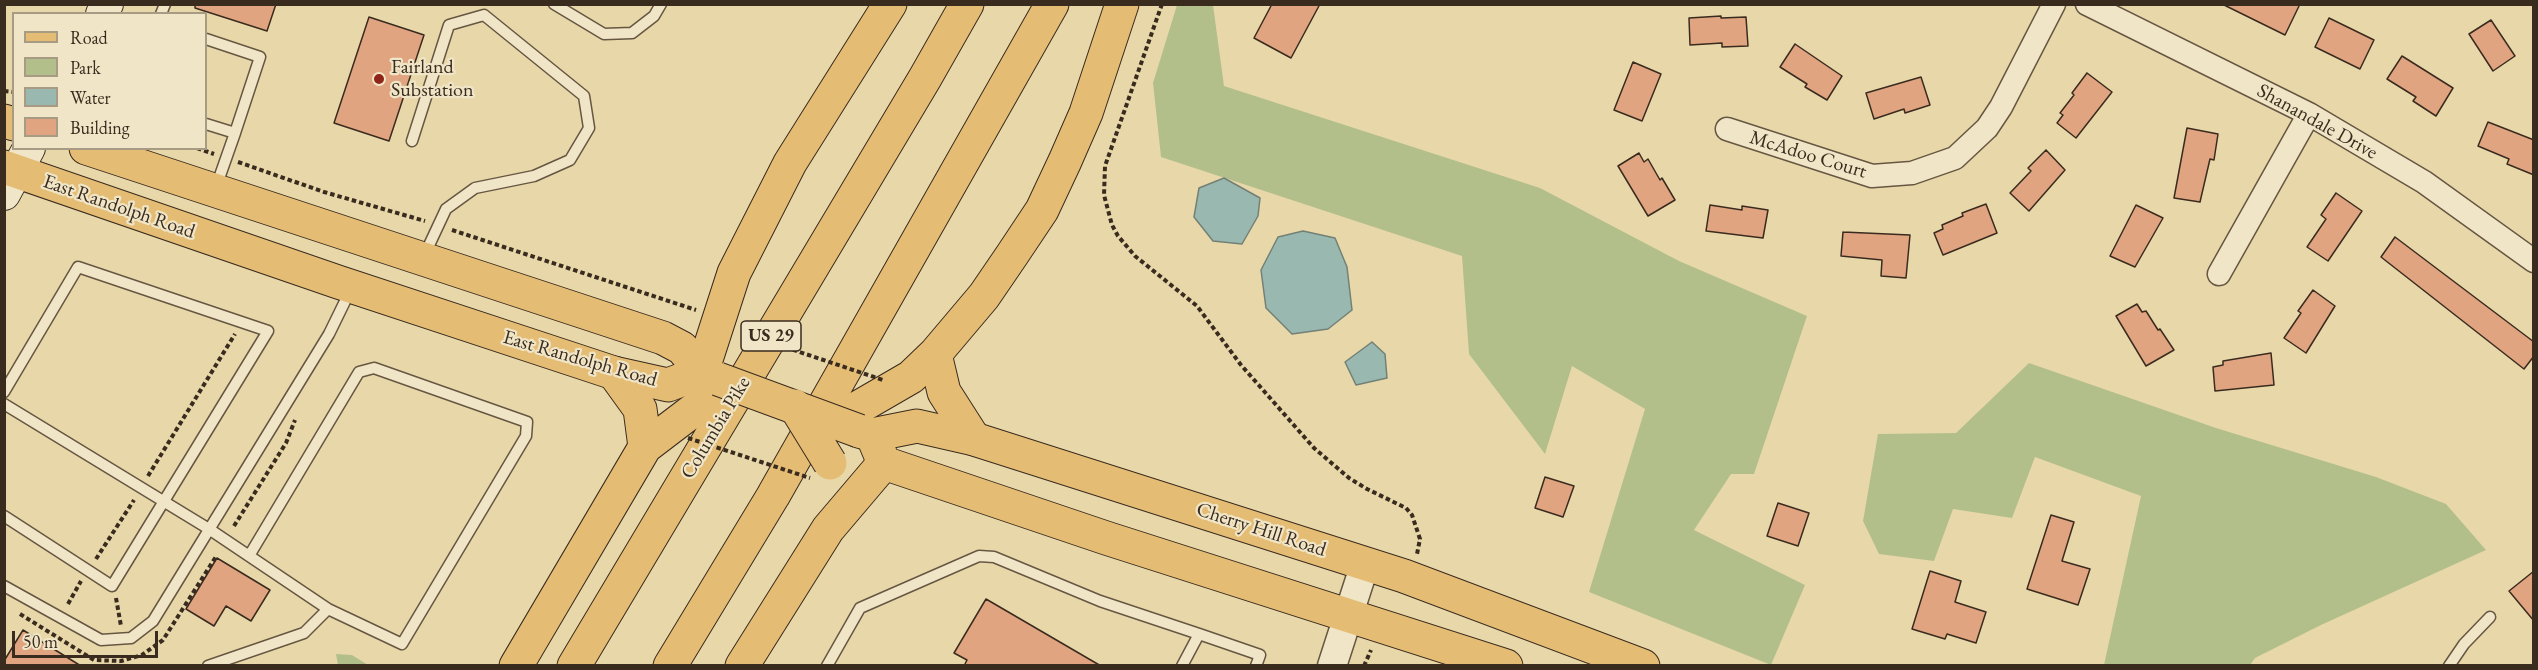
<!DOCTYPE html>
<style>
body{margin:0}
#map{position:relative;width:2538px;height:670px;overflow:hidden;background:#e8d8a9;font-family:"EB Garamond",serif}
canvas{display:block}
.frame{position:absolute;inset:0;border:6px solid #3a2b1f;pointer-events:none}
.legend{position:absolute;left:12px;top:12px;width:195px;height:138px;box-sizing:border-box;background:#f0e6c7;border:2px solid #a79b84;margin:0;padding:8px 10px;list-style:none;font-size:18px;color:#3a2b1f}
.legend li{display:flex;align-items:center;gap:12px;height:30px}
.legend b{width:30px;border:2px solid #a79b84}
.scale{position:absolute;left:12px;top:631px;width:146px;height:27px;box-sizing:border-box;border:3px solid #3a2b1f;border-top:0;padding-left:8px;font-size:18px;line-height:21px;white-space:nowrap;color:#3a2b1f;-webkit-text-stroke:4px #f0e6c7;paint-order:stroke}
</style>
<div id="map">
<canvas width="2538" height="670"></canvas>
<div class="frame"></div>
<ul class="legend">
<li><b style="height:8px;background:#e4bc74"></b>Road</li>
<li><b style="height:16px;background:#b3bf8a"></b>Park</li>
<li><b style="height:16px;background:#99b8b0"></b>Water</li>
<li><b style="height:16px;background:#e0a481"></b>Building</li>
</ul>
<div class="scale">50 m</div>
</div>
<script>
const c = document.querySelector('canvas').getContext('2d');
c.lineJoin = 'round';
function paint(path, color) {
  c.fillStyle = color;
  c.fill(path, 'evenodd');
}
function toPath(rows) {
  const path = new Path2D();
  for (const r of rows) {
    path.moveTo(r[0], r[1]);
    for (let i = 2; i < r.length; i += 2) path.lineTo(r[i], r[i + 1]);
  }
  return path;
}
function strokePath(path, color, width, dash) {
  c.strokeStyle = color;
  c.lineWidth = width;
  c.lineCap = dash ? 'butt' : 'round';
  c.setLineDash(dash || []);
  c.stroke(path);
}
function write(font, color, halo, rows, align = 'center') {
  c.font = font + ' "EB Garamond",serif';
  c.lineWidth = 4.5;
  c.setLineDash([]);
  c.textBaseline = 'middle';
  c.strokeStyle = halo;
  c.fillStyle = color;
  for (const [text, x, y, turn = 0] of rows) {
    c.save();
    c.translate(x, y);
    c.rotate((+turn || 0) * Math.PI / 180);
    c.textAlign = isNaN(turn) ? turn : align;
    if (halo) c.strokeText(text, 0, 0);
    c.fillText(text, 0, 0);
    c.restore();
  }
}
const green = toPath([
 [1177,5,1213,5,1224,86,1540,188,1679,261,1807,316,1754,474,1731,474,1694,530,1805,585,1771,665,1589,592,1645,409,1572,366,1545,454,1469,354,1462,256,1161,157,1153,83],
 [2029,363,2216,428,2376,477,2446,504,2486,550,2321,625,2255,658,2250,665,2104,665,2141,496,2035,457,2012,518,1953,509,1934,561,1879,554,1863,521,1878,434,1956,433],
 [336,654,352,655,368,665,338,665]
]);
const water = toPath([
 [1224,178,1260,198,1258,216,1242,244,1213,241,1194,217,1199,188,1224,178],
 [1303,231,1335,238,1347,267,1352,310,1328,329,1292,334,1266,308,1261,270,1278,237,1303,231],
 [1372,342,1385,354,1387,378,1356,385,1345,362,1372,342]
]);
const building = toPath([
 [195,4,276,4,267,31,195,8,195,4],
 [1272,4,1320,4,1291,58,1254,38,1272,4],
 [2222,4,2300,4,2285,35,2222,4],
 [1721,16,1721,18,1746,17,1748,46,1722,47,1722,43,1690,45,1689,18,1721,16],
 [369,17,424,35,389,141,334,123,369,17],
 [2329,18,2374,40,2360,69,2315,47,2329,18],
 [2491,20,2515,56,2493,71,2469,34,2491,20],
 [1795,44,1842,76,1827,100,1805,87,1807,84,1780,67,1795,44],
 [2402,56,2453,88,2436,116,2413,101,2416,97,2387,79,2402,56],
 [1633,62,1661,74,1642,121,1614,110,1633,62],
 [2087,73,2112,92,2076,138,2057,123,2063,115,2060,113,2074,95,2072,93,2087,73],
 [1921,77,1930,105,1905,113,1904,109,1874,119,1866,93,1921,77],
 [2488,122,2534,140,2534,175,2507,164,2509,159,2478,146,2488,122],
 [2187,128,2218,134,2214,160,2210,159,2200,202,2174,198,2187,128],
 [2046,150,2065,170,2029,211,2010,193,2031,171,2028,168,2046,150],
 [1639,153,1644,162,1648,159,1660,180,1662,178,1675,200,1648,216,1618,166,1639,153],
 [2336,193,2362,211,2328,261,2307,247,2326,219,2321,215,2336,193],
 [1986,204,1997,233,1943,255,1934,233,1943,229,1942,225,1963,216,1962,213,1986,204],
 [1710,205,1742,210,1742,206,1768,210,1763,238,1706,231,1710,205],
 [2136,205,2163,218,2135,267,2110,256,2136,205],
 [1843,232,1910,235,1906,278,1881,276,1882,260,1841,256,1843,232],
 [2395,237,2534,342,2534,356,2524,369,2381,257,2395,237],
 [2313,290,2335,306,2306,353,2284,338,2301,313,2298,311,2313,290],
 [2137,304,2142,312,2146,311,2158,330,2160,329,2174,350,2146,366,2116,316,2137,304],
 [2271,353,2274,385,2215,391,2213,367,2223,365,2223,361,2271,353],
 [1545,477,1574,486,1563,517,1535,508,1545,477],
 [1778,503,1809,513,1798,546,1767,536,1778,503],
 [2051,515,2074,522,2062,561,2090,569,2078,605,2027,589,2051,515],
 [217,558,270,590,251,621,226,606,214,626,186,609,217,558],
 [1930,571,1961,581,1955,602,1986,612,1976,643,1947,634,1945,639,1912,629,1930,571],
 [2534,571,2534,621,2509,591,2534,571],
 [986,599,1101,666,964,666,967,660,954,653,986,599],
 [23,630,81,666,4,666,4,661,23,630]
]);
const path = toPath([
 [1162,4,1105,166,1104,195,1112,225,1118,236,1135,256,1197,306,1241,365,1314,448,1349,478,1367,489,1406,508,1412,515,1420,539,1417,554],
 [4,91,14,92],
 [197,148,214,154],
 [238,162,324,192,425,221],
 [452,230,696,310],
 [148,476,235,334],
 [234,526,286,443,295,420],
 [96,559,134,500],
 [116,598,121,626],
 [68,604,81,581],
 [20,614,94,660,121,661,142,655,163,640,217,555],
 [1364,666,1371,650]
]);
const service = toPath([
 [554,4,604,34,632,33,654,16,661,4],
 [161,14,165,4],
 [206,39,260,57,235,133,206,124],
 [412,141,449,25,484,15,584,96,589,128,570,160,534,176,475,188,446,209,424,256],
 [216,187,235,133],
 [4,392,78,267,268,331,112,586,4,516],
 [4,404,209,529,328,609,402,644,526,436,527,422,374,368,359,372,249,556],
 [4,586,101,640,131,638,153,621,329,334,351,289],
 [208,666,304,633,328,609],
 [827,666,860,608,979,556,994,557,1100,601,1199,634],
 [1182,666,1199,634,1260,655,1256,666],
 [2449,666,2464,644,2490,617]
]);
const minor = toPath([
 [2087,4,2309,114,2424,182,2534,261],
 [1727,129,1872,176,1912,173,1955,158,1987,128,2001,107,2054,4],
 [2219,274,2309,114]
]);
const tertiary = toPath([
 [1332,666,1365,564]
]);
const secondary = toPath([
 [102,14,107,4],
 [4,194,29,148]
]);
const primary = toPath([
 [4,121,14,124],
 [86,148,663,338,682,348,702,372],
 [4,167,338,282,614,373,668,385,702,372],
 [859,431,872,435,917,426,974,439,1404,576,1643,666],
 [873,437,884,463,1106,538,1506,666]
]);
const trunk = toPath([
 [935,354,944,392,974,439],
 [702,372,734,273,790,163,890,4],
 [614,373,640,409,645,447],
 [835,421,911,377,935,354,984,296,1012,255,1042,210,1065,161,1086,113,1122,4],
 [516,666,645,447,729,383],
 [574,666,925,78,967,4],
 [670,666,773,496,1052,4],
 [742,666,828,529,884,463]
]);
const pathBridge = toPath([
 [743,333,883,380],
 [688,438,810,478]
]);
const primaryBridge = toPath([
 [718,379,859,431]
]);
const trunkBridge = toPath([
 [795,406,830,463]
]);
const markers = [
 [379,79,6,"#8f2418"]
];
const shields = [
 [771,336,60]
];
const shieldNames = [
 ["US 29",771,336]
];
const poiNames = [
 ["Fairland",391,68],
 ["Substation",391,91]
];
const streetNames = [
 ["Shanandale Drive",2317,122,29],
 ["McAdoo Court",1808,155,17],
 ["East Randolph Road",119,207,19],
 ["East Randolph Road",580,359,16],
 ["Columbia Pike",716,428,-59],
 ["Cherry Hill Road",1261,530,18]
];
paint(green, '#b3bf8a');
paint(water, '#99b8b0');
strokePath(water, '#738076', 1.5);
paint(building, '#e0a481');
strokePath(building, '#3a2b1f', 1.5);
strokePath(service, '#665642', 13);
strokePath(minor, '#665642', 25);
strokePath(tertiary, '#665642', 31);
strokePath(secondary, '#3a2b1f', 34);
strokePath(primary, '#3a2b1f', 35);
strokePath(trunk, '#3a2b1f', 35);
strokePath(path, '#3a2b1f', 4, [4.5, 3]);
strokePath(service, '#f0e6c7', 10);
strokePath(minor, '#f0e6c7', 22);
strokePath(tertiary, '#f0e6c7', 28);
strokePath(secondary, '#f0e6c7', 32);
strokePath(primary, '#e4bc74', 33);
strokePath(trunk, '#e4bc74', 33);
strokePath(primaryBridge, '#3a2b1f', 35, []);
strokePath(trunkBridge, '#3a2b1f', 35, []);
strokePath(pathBridge, '#3a2b1f', 4, [4.5, 3]);
strokePath(primaryBridge, '#e4bc74', 33);
strokePath(trunkBridge, '#e4bc74', 33);
for (const [x, y, r, color] of markers) {
  const dot = new Path2D();
  dot.arc(x, y, r, 0, 2 * Math.PI);
  c.fillStyle = color;
  c.fill(dot);
  strokePath(dot, '#f0e6c7', 2);
}
for (const [x, y, w] of shields) {
  const box = new Path2D();
  box.roundRect(x - w / 2, y - 15, w, 30, 4.5);
  c.fillStyle = '#f0e6c7';
  c.fill(box);
  strokePath(box, '#3a2b1f', 1.5);
}
write('bold 18px', '#3a2b1f', null, shieldNames);
write('20px', '#3a2b1f', '#f0e6c7', poiNames, 'left');
write('20px', '#3a2b1f', '#f0e6c7', streetNames);
</script>
